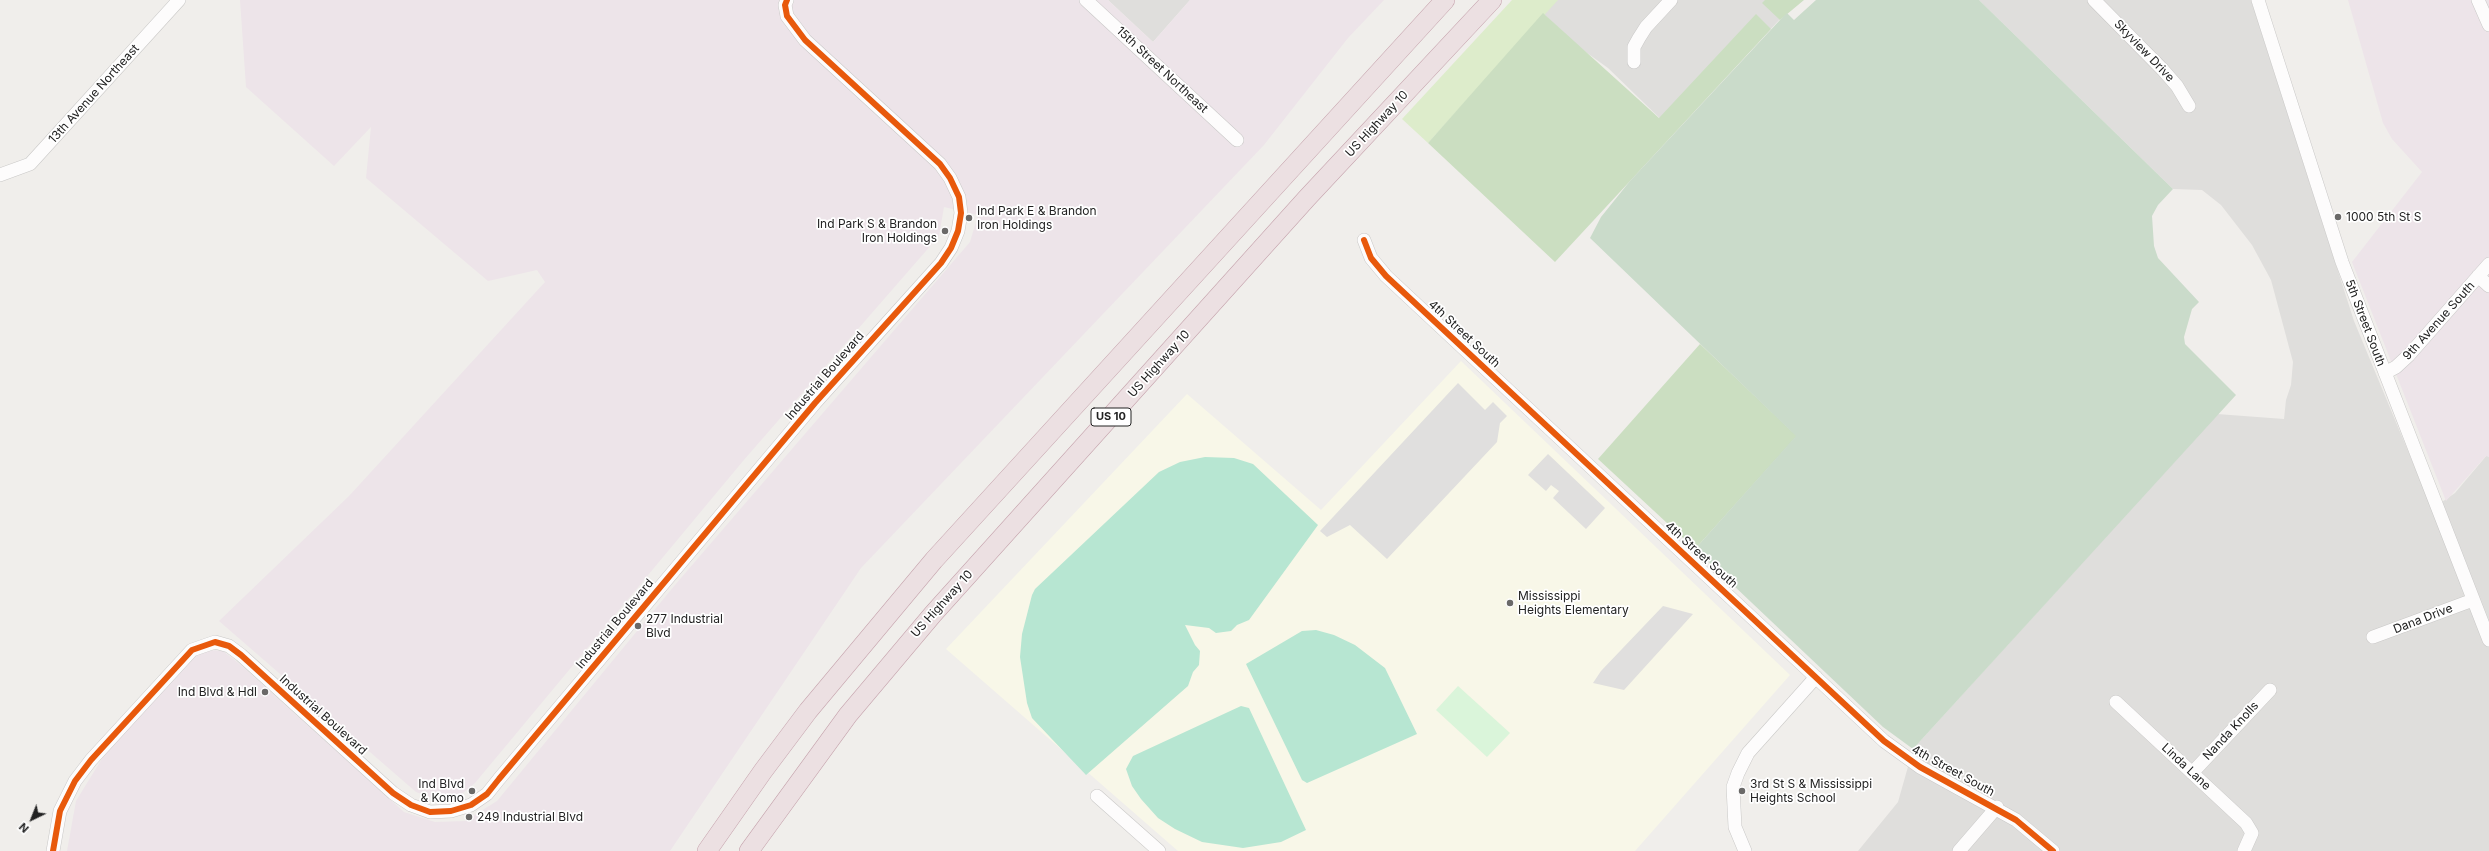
<!DOCTYPE html>
<style>
body{margin:0}
#map{position:relative;width:2489px;height:851px;overflow:hidden;background:#f0eeeb;font-family:Inter,sans-serif}
canvas{display:block}
.north{position:absolute;left:12px;top:799px;width:40px;height:40px;-webkit-text-stroke:3px #fff;paint-order:stroke;rotate:223deg;font-size:11px;font-weight:700;line-height:16px;text-align:center;color:#222}
.north::after{content:'';display:block;margin:auto;width:14px;height:18px;background:#222;clip-path:polygon(50% 0,100% 100%,50% 72%,0 100%)}
</style>
<div id="map">
<canvas width="2489" height="851"></canvas>
<div class="north">N</div>
</div>
<script>
const c = document.querySelector('canvas').getContext('2d');
c.lineJoin = 'round';
function paint(path, color) {
  c.fillStyle = color;
  c.fill(path, 'evenodd');
}
function toPath(rows) {
  const path = new Path2D();
  for (const r of rows) {
    path.moveTo(r[0], r[1]);
    for (let i = 2; i < r.length; i += 2) path.lineTo(r[i], r[i + 1]);
  }
  return path;
}
function strokePath(path, color, width, dash) {
  c.strokeStyle = color;
  c.lineWidth = width;
  c.lineCap = dash ? 'butt' : 'round';
  c.setLineDash(dash || []);
  c.stroke(path);
}
function write(font, color, halo, rows, align = 'center') {
  c.font = font + ' Inter,sans-serif';
  c.lineWidth = 3.5;
  c.setLineDash([]);
  c.textBaseline = 'middle';
  c.strokeStyle = halo;
  c.fillStyle = color;
  for (const [text, x, y, turn = 0] of rows) {
    c.save();
    c.translate(x, y);
    c.rotate((+turn || 0) * Math.PI / 180);
    c.textAlign = isNaN(turn) ? turn : align;
    if (halo) c.strokeText(text, 0, 0);
    c.fillText(text, 0, 0);
    c.restore();
  }
}
const residential = toPath([
 [1108,0,1190,0,1153,42],
 [1555,0,1798,0,1674,132,1608,68,1576,45,1543,13],
 [1979,0,2251,0,2354,321,2432,509,2455,493,2487,455,2489,457,2489,851,1858,851,1898,802,1913,749,2217,414,2284,419,2286,400,2291,385,2293,362,2271,280,2252,245,2221,205,2202,190,2173,189]
]);
const industrial = toPath([
 [240,0,1108,0,1153,42,1190,0,1384,0,1348,38,1264,145,861,568,670,851,67,851,76,801,103,757,193,656,209,650,223,651,242,666,404,812,435,822,465,821,497,801,675,585,970,242,978,215,944,207,939,236,743,461,475,783,458,797,435,799,416,792,219,621,349,496,545,282,537,270,488,281,366,178,371,127,334,166,246,87],
 [2348,0,2489,0,2489,457,2486,456,2446,501,2352,262,2422,172,2392,139,2383,123]
]);
const education = toPath([
 [1461,361,1790,675,1635,851,1178,851,946,649,1187,394,1321,510]
]);
const grass = toPath([
 [1512,0,1558,0,1428,143,1402,119]
]);
const forest = toPath([
 [1765,0,1804,0,1780,20,1762,3],
 [1543,13,1659,118,1756,14,1771,29,1555,262,1428,143],
 [1700,344,1797,436,1695,549,1598,459]
]);
const cemetery = toPath([
 [1816,0,1979,0,2173,189,2158,205,2152,216,2154,246,2158,258,2199,302,2192,309,2184,337,2185,344,2236,395,1913,749,1883,727,1695,549,1796,436,1590,238,1601,217,1630,181,1780,20,1787,13,1794,20]
]);
const park = toPath([
 [1458,686,1510,733,1487,757,1436,710]
]);
const pitch = toPath([
 [1205,457,1234,458,1253,464,1318,525,1249,620,1237,625,1231,631,1216,633,1209,628,1185,625,1195,645,1200,651,1199,665,1193,672,1188,686,1086,775,1032,718,1027,703,1020,657,1022,634,1032,595,1035,589,1159,472,1180,462],
 [1316,630,1334,635,1355,645,1385,668,1417,734,1307,783,1302,780,1246,664,1302,631],
 [1241,706,1249,708,1306,830,1281,842,1243,848,1202,842,1175,829,1158,818,1141,799,1132,786,1126,769,1133,756]
]);
const parking = toPath([
 [1458,383,1485,410,1493,402,1507,416,1500,423,1497,442,1387,559,1350,525,1327,537,1320,531],
 [1548,454,1605,508,1586,529,1553,498,1559,491,1551,485,1546,491,1528,475],
 [1663,606,1693,614,1624,690,1593,683,1601,671]
]);
const minor = toPath([
 [1086,0,1237,140],
 [2094,0,2163,70,2177,86,2189,106],
 [2258,0,2342,262,2489,640],
 [2478,0,2489,25],
 [1634,62,1634,47,1639,38,1646,27,1671,0],
 [0,175,30,164,179,0],
 [1364,240,1371,258,1386,276,1884,741,1920,767,2016,820,2053,851],
 [2478,276,2489,286],
 [2385,373,2396,367,2409,355,2489,264],
 [2373,637,2473,600],
 [2116,702,2246,823,2252,833,2244,851],
 [2192,773,2270,690],
 [1097,796,1159,851],
 [53,851,60,811,75,781,91,760,192,650,215,642,229,646,241,655,393,793,411,805,430,812,451,811,471,805,487,794,499,779,815,403,941,263,951,248,958,231,961,213,959,197,950,178,940,164,805,40,787,16,785,5,787,0],
 [1745,851,1735,827,1733,787,1738,773,1748,753,1816,677],
 [1959,851,1997,807]
]);
const highway = toPath([
 [707,851,763,771,808,711,934,560,1445,0],
 [749,851,848,715,933,614,1307,198,1492,0]
]);
const cycleway = toPath([
 [1364,240,1371,258,1386,276,1884,741,1920,767,2016,820,2053,851],
 [53,851,60,811,75,781,91,760,192,650,215,642,229,646,241,655,393,793,411,805,430,812,451,811,471,805,487,794,499,779,815,403,941,263,951,248,958,231,961,213,959,197,950,178,940,164,805,40,787,16,785,5,787,0]
]);
const markers = [
 [2338,217,4,"#6a6968"],
 [969,218,4,"#6a6968"],
 [945,231,4,"#6a6968"],
 [1510,603,4,"#6a6968"],
 [638,626,4,"#6a6968"],
 [265,692,4,"#6a6968"],
 [472,791,4,"#6a6968"],
 [1742,791,4,"#6a6968"],
 [469,817,4,"#6a6968"]
];
const shields = [
 [1111,417,40]
];
const shieldNames = [
 ["US 10",1111,417]
];
const streetNames = [
 ["Skyview Drive",2144,51,46],
 ["15th Street Northeast",1162,70,43],
 ["13th Avenue Northeast",94,94,-48],
 ["US Highway 10",1377,124,-47],
 ["9th Avenue South",2439,321,-48],
 ["5th Street South",2365,323,69],
 ["4th Street South",1464,334,43],
 ["US Highway 10",1159,364,-48],
 ["Industrial Boulevard",825,376,-49],
 ["4th Street South",1701,555,42],
 ["US Highway 10",942,604,-48],
 ["Dana Drive",2423,619,-21],
 ["Industrial Boulevard",615,624,-50],
 ["Industrial Boulevard",323,715,42],
 ["Nanda Knolls",2231,731,-47],
 ["Linda Lane",2186,767,43],
 ["4th Street South",1953,771,29]
];
const poiNames = [
 ["Ind Park E & Brandon",977,211],
 ["Iron Holdings",977,225],
 ["1000 5th St S",2346,217],
 ["Ind Park S & Brandon",937,224,"right"],
 ["Iron Holdings",937,238,"right"],
 ["Mississippi",1518,596],
 ["Heights Elementary",1518,610],
 ["277 Industrial",646,619],
 ["Blvd",646,633],
 ["Ind Blvd & Hdl",257,692,"right"],
 ["Ind Blvd",464,784,"right"],
 ["& Komo",464,798,"right"],
 ["3rd St S & Mississippi",1750,784],
 ["Heights School",1750,798],
 ["249 Industrial Blvd",477,817]
];
paint(residential, '#dfdedc');
paint(industrial, '#ede4e9');
paint(education, '#f8f7e8');
paint(grass, '#ddeccb');
paint(forest, '#cbdec1');
paint(cemetery, '#cadbca');
paint(park, '#daf5da');
paint(pitch, '#b7e6d2');
paint(parking, '#e0dfde');
strokePath(minor, '#c9c8c7', 14);
strokePath(highway, '#c5a2ac', 20);
strokePath(minor, '#fdfcfc', 13);
strokePath(highway, '#ece0e2', 19);
strokePath(cycleway, '#e8590c', 6);
for (const [x, y, r, color] of markers) {
  const dot = new Path2D();
  dot.arc(x, y, r, 0, 2 * Math.PI);
  c.fillStyle = color;
  c.fill(dot);
  strokePath(dot, '#fff', 1.5);
}
for (const [x, y, w] of shields) {
  const box = new Path2D();
  box.roundRect(x - w / 2, y - 9, w, 18, 3);
  c.fillStyle = '#fff';
  c.fill(box);
  strokePath(box, '#222', 1);
}
write('bold 11px', '#222', null, shieldNames);
write('12px', '#222', '#fff', streetNames);
write('12px', '#222', '#fff', poiNames, 'left');
</script>
